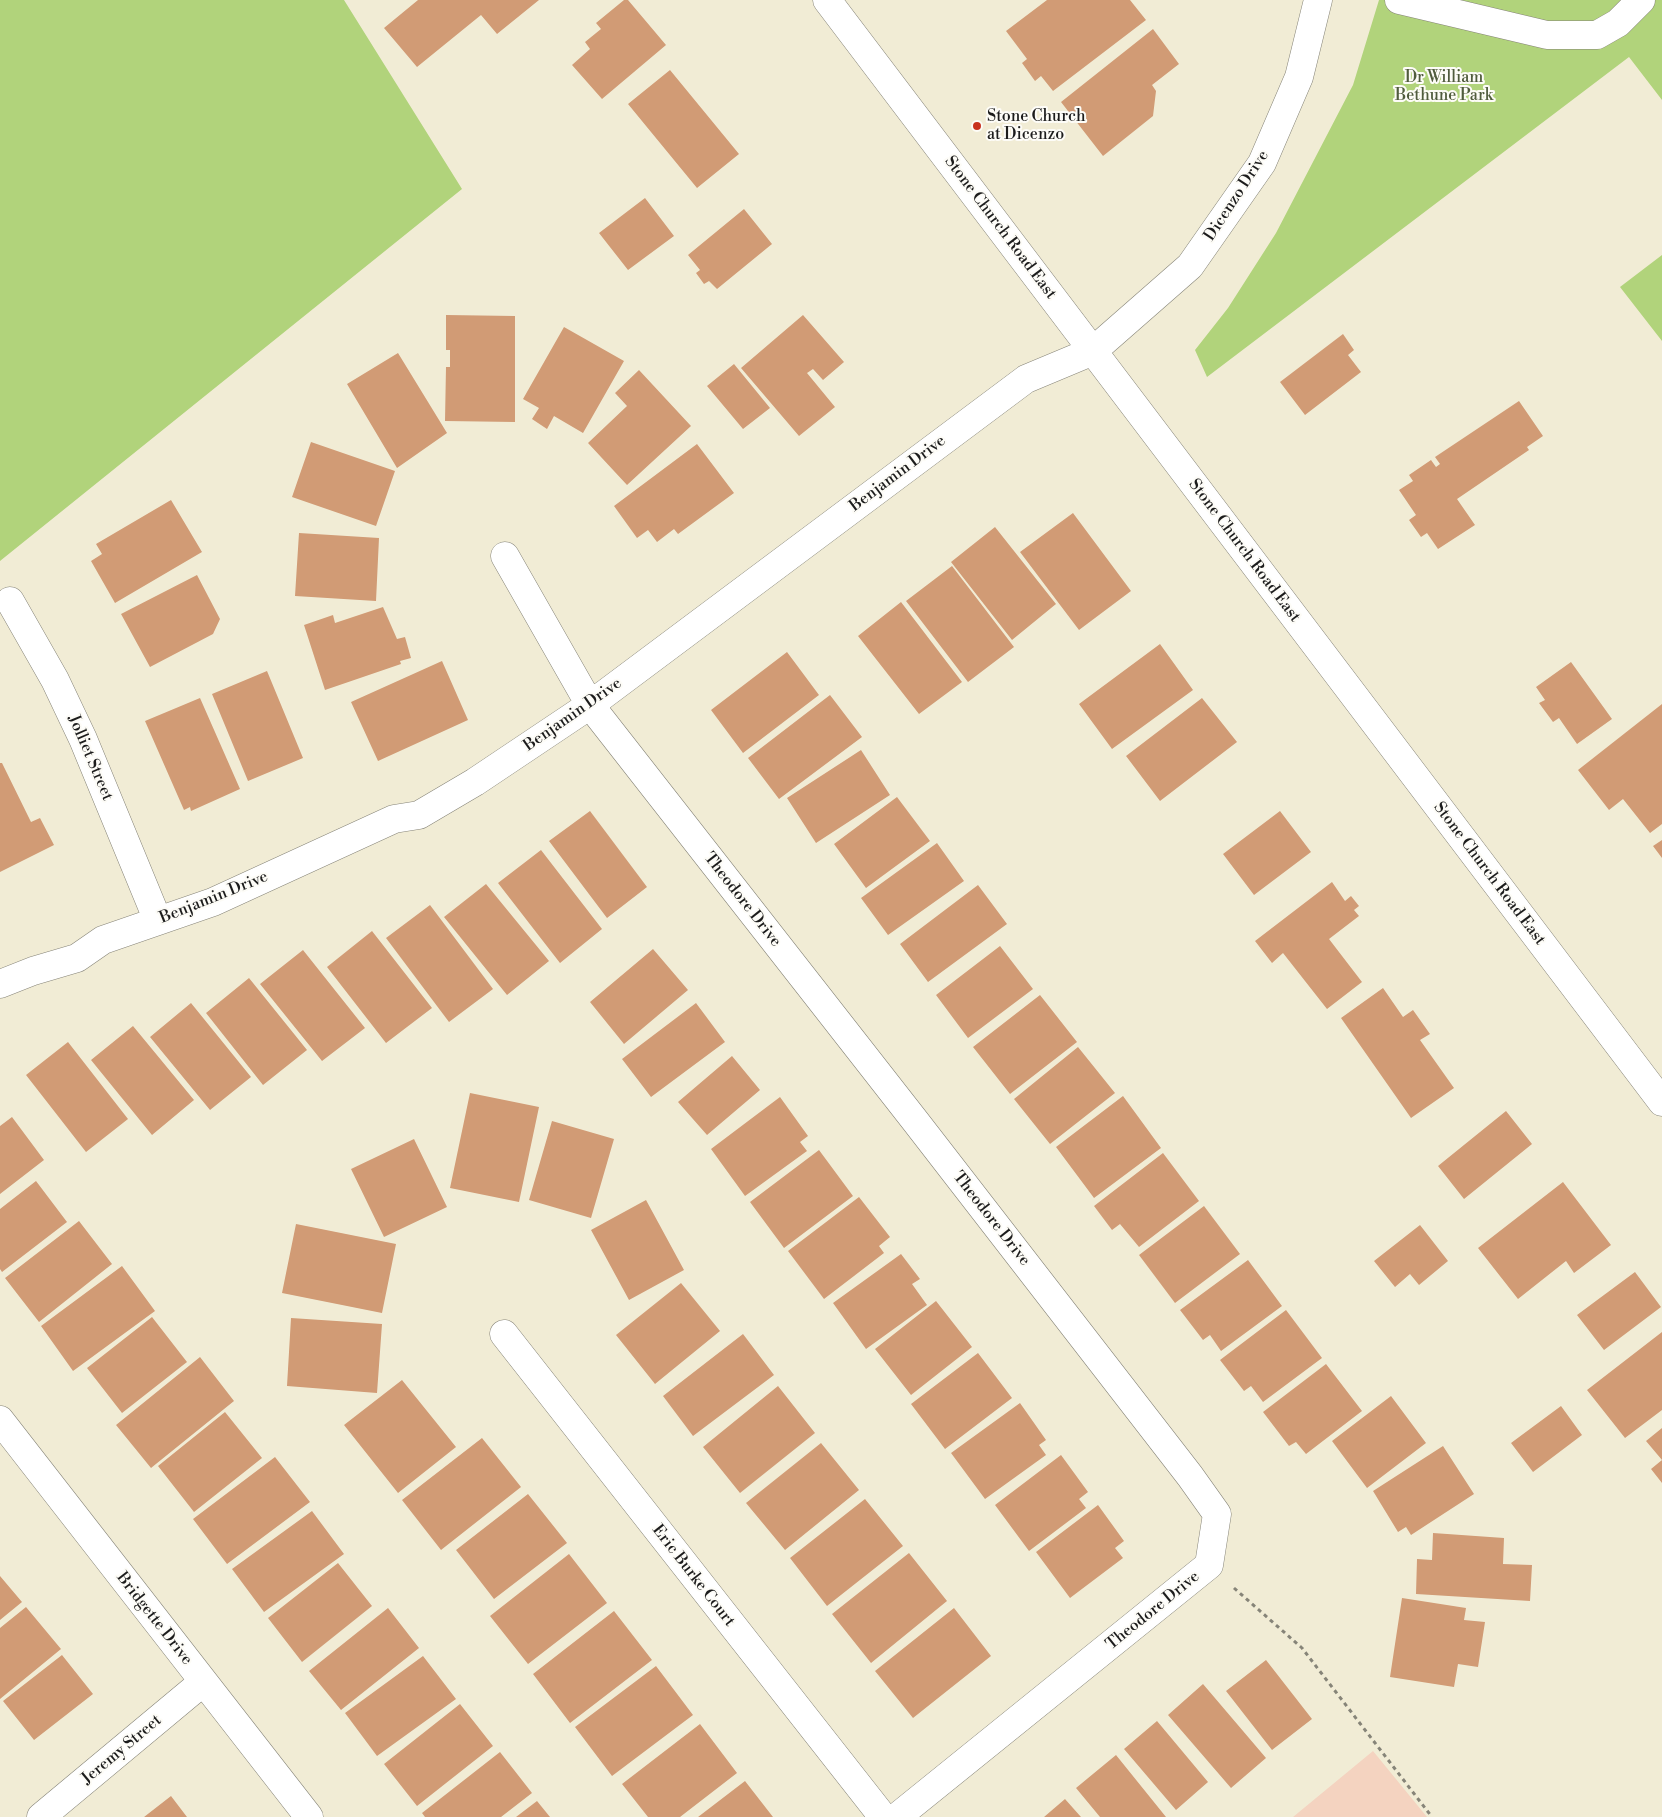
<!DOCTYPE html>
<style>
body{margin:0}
canvas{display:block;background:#f1ecd5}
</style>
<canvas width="1662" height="1817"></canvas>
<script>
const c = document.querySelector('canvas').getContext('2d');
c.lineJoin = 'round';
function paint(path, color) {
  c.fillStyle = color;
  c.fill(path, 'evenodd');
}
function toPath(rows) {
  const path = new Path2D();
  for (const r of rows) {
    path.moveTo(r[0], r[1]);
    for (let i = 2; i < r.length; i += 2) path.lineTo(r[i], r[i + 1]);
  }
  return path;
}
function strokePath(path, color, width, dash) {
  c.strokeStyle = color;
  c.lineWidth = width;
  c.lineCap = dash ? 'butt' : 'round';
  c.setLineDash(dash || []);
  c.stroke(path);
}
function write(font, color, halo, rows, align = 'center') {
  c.font = font + ' "Libre Bodoni",serif';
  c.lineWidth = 4;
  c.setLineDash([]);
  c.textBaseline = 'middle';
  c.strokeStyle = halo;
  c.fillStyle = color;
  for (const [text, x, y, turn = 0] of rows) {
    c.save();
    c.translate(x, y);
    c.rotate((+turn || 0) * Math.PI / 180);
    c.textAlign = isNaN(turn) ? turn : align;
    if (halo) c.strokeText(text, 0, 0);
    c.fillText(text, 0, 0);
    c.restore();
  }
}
const built = toPath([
 [1373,1751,1427,1817,1293,1817]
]);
const green = toPath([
 [0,0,344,0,462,189,0,561],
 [1379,0,1662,0,1662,100,1629,57,1207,377,1195,350,1228,308,1276,233,1353,85],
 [1662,255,1662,341,1620,287]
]);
const building = toPath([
 [418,0,539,0,497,34,481,15,417,67,384,28],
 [624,0,628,0,666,45,602,99,572,65,590,49,585,42,601,29,596,23],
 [1047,0,1130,0,1146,20,1053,91,1041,76,1035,81,1022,63,1027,59,1006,31],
 [1153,29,1179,64,1152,85,1156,91,1153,116,1103,156,1061,102],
 [670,70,739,154,697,188,628,104],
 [645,198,674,236,628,270,599,233],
 [744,209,772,244,717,289,709,281,704,284,696,273,700,270,688,255],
 [446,315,515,316,515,422,445,421,446,367,450,367,450,350,446,350],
 [803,315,844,362,823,380,813,369,807,373,835,407,799,436,741,368],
 [564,327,624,361,583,433,554,416,547,429,532,419,539,408,523,399],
 [1343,334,1354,350,1348,355,1361,372,1305,415,1280,382],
 [398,353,447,433,397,468,347,384],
 [734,364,770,408,743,429,707,386],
 [639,370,691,426,627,485,588,443,627,406,615,393],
 [1519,401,1543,436,1527,447,1529,450,1457,499,1475,525,1438,549,1427,533,1421,537,1409,520,1416,515,1399,490,1413,481,1409,475,1431,460,1436,467,1440,464,1435,457],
 [311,442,395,471,376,526,292,497],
 [697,444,734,493,678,534,674,529,657,542,648,530,637,538,614,506],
 [171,500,202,552,115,603,91,561,102,554,96,544],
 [1073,513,1131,591,1079,630,1020,552],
 [995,527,1056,604,1012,640,951,562],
 [299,533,379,538,376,601,295,596],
 [952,566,1014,647,968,682,906,601],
 [197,575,220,619,213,634,150,667,121,614],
 [901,602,962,682,919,714,858,636],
 [383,607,397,639,405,637,411,658,400,661,401,664,325,690,304,625,333,615,335,623],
 [1160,644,1193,690,1112,749,1079,704],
 [787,652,819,695,743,753,711,710],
 [442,661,468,720,378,761,351,702],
 [1571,662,1612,719,1577,744,1559,718,1553,722,1539,703,1545,700,1536,687],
 [267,671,303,758,248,781,212,694],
 [830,695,862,737,779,799,748,758],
 [200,698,240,789,191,811,190,807,184,810,145,721],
 [1202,698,1237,742,1160,801,1126,756],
 [1662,704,1662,824,1650,833,1623,799,1609,810,1578,770],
 [861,750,890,795,816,843,787,798],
 [0,763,2,763,31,822,40,818,54,845,0,872],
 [897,797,930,841,866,888,834,844],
 [590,811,647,887,607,918,549,841],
 [1280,811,1311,852,1254,895,1223,854],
 [1662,840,1662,858,1653,846],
 [937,843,964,881,888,935,861,898],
 [541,850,602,929,560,963,498,883],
 [1332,882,1345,901,1351,896,1359,906,1354,910,1359,916,1329,939,1362,982,1327,1009,1283,953,1272,963,1255,941],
 [486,884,549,961,507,995,444,917],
 [978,885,1007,924,928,982,900,944],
 [430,905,493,989,449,1022,386,938],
 [372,931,432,1008,386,1043,327,967],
 [1000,946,1033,989,968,1038,936,995],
 [653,949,688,990,624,1044,590,1002],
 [303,950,365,1028,322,1061,260,984],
 [249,978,307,1050,263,1085,206,1013],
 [1383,988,1403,1017,1413,1010,1430,1034,1420,1040,1454,1088,1411,1118,1341,1018],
 [1040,995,1077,1042,1010,1094,973,1047],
 [191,1003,251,1077,210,1110,150,1037],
 [696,1003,725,1042,651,1097,622,1059],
 [133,1026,194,1100,152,1135,91,1060],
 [68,1042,128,1119,86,1152,26,1075],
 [1078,1047,1115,1093,1050,1144,1014,1099],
 [732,1056,760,1090,707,1135,678,1102],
 [470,1093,539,1107,519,1202,450,1188],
 [1123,1096,1161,1148,1094,1198,1056,1147],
 [780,1097,808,1136,800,1142,807,1151,745,1196,711,1149],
 [1506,1111,1532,1144,1464,1199,1438,1166],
 [12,1117,44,1160,0,1194,0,1126],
 [552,1121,614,1139,591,1218,529,1200],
 [414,1139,447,1207,384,1237,351,1169],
 [819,1150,853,1196,784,1248,750,1202],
 [1163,1153,1199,1201,1139,1247,1120,1224,1112,1230,1094,1206],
 [36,1181,67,1222,2,1272,0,1269,0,1209],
 [1563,1182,1611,1245,1574,1273,1566,1261,1518,1299,1478,1248],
 [859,1197,890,1237,879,1246,884,1253,824,1299,788,1251],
 [646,1200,684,1270,629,1300,591,1230],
 [1204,1206,1240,1254,1175,1303,1139,1255],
 [79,1221,112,1264,39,1322,5,1278],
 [296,1224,396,1244,382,1313,282,1293],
 [1420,1225,1448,1261,1419,1285,1410,1274,1395,1287,1374,1261],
 [901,1254,920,1279,912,1284,927,1305,866,1349,833,1303],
 [1248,1260,1282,1306,1221,1351,1210,1335,1203,1340,1180,1310],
 [122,1266,155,1311,73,1371,41,1326],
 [1635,1272,1661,1307,1604,1350,1577,1315],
 [681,1283,720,1331,655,1384,616,1335],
 [936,1301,972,1347,911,1395,875,1349],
 [1286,1310,1322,1358,1263,1402,1251,1386,1244,1391,1220,1360],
 [152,1317,187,1362,122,1413,87,1368],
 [291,1318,382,1324,377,1393,287,1386],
 [1662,1332,1662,1410,1625,1438,1587,1390],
 [743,1334,774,1375,693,1436,663,1396],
 [978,1353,1012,1398,945,1449,911,1404],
 [200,1357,234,1401,151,1468,116,1425],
 [1326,1364,1362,1411,1306,1454,1296,1442,1289,1446,1263,1412],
 [402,1380,456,1447,398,1493,344,1425],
 [778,1386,815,1433,740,1493,703,1447],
 [1391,1396,1426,1443,1367,1488,1332,1441],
 [1020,1403,1046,1440,1039,1445,1046,1455,985,1499,951,1453],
 [1561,1406,1582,1435,1533,1472,1511,1443],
 [225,1412,262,1458,194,1512,158,1466],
 [1662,1428,1662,1483,1651,1469,1662,1460,1646,1441],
 [482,1438,521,1487,441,1550,402,1500],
 [821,1443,859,1490,785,1550,746,1503],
 [1443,1446,1474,1494,1411,1535,1406,1527,1398,1532,1373,1491],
 [1061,1455,1088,1492,1079,1499,1086,1508,1029,1551,995,1505],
 [275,1457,310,1502,227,1564,193,1519],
 [528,1494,567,1543,494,1599,456,1550],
 [865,1499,903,1546,827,1606,790,1558],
 [1098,1505,1124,1541,1115,1548,1123,1558,1070,1598,1036,1552],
 [312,1511,344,1554,264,1612,232,1569],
 [1433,1533,1504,1538,1503,1564,1532,1565,1530,1601,1416,1594,1417,1559,1432,1560],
 [909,1553,947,1601,871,1663,832,1614],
 [569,1554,607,1603,528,1664,490,1616],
 [338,1563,372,1606,302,1662,268,1618],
 [0,1576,22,1602,0,1620],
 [1402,1598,1466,1608,1464,1620,1485,1622,1478,1667,1458,1664,1454,1687,1390,1677],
 [26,1607,61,1649,0,1699,0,1628],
 [388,1608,419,1648,341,1710,309,1671],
 [954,1608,991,1656,913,1718,875,1671],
 [614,1611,652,1660,570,1723,533,1674],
 [62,1655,93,1694,34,1740,3,1701],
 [423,1656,456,1699,377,1756,345,1713],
 [1266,1660,1312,1719,1272,1750,1226,1691],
 [656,1666,693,1715,612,1776,575,1727],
 [1203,1684,1266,1758,1231,1788,1168,1715],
 [460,1704,493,1746,417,1806,384,1764],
 [1157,1721,1208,1782,1176,1810,1124,1749],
 [700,1724,737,1773,680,1817,648,1817,622,1784],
 [500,1752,532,1793,501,1817,425,1817,422,1813],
 [1116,1755,1166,1817,1100,1817,1076,1788],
 [745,1781,773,1817,698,1817],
 [171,1796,187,1817,144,1817],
 [1065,1799,1081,1817,1044,1817],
 [537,1801,550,1817,516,1817]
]);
const path = toPath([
 [1234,1588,1302,1648,1432,1817]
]);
const minor = toPath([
 [1399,0,1547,35,1597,35,1618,23,1641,0],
 [505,556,590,705,916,1122,1190,1476,1217,1514,1209,1565,897,1817],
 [10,601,55,680,83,739,158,921],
 [0,984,33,971,77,958,103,940,213,902,394,819,419,815,475,782,590,705,1026,379,1093,351,1190,266,1262,163,1299,77,1318,0],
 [504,1334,883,1817],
 [0,1420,309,1817],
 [41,1817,203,1682]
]);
const major = toPath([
 [827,0,1662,1102]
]);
const markers = [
 [977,126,5,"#c8321e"]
];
const parkNames = [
 ["Dr William",1444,78],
 ["Bethune Park",1444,96]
];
const poiNames = [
 ["Stone Church",987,117],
 ["at Dicenzo",987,135]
];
const streetNames = [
 ["Dicenzo Drive",1237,196,-57],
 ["Stone Church Road East",1000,228,53],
 ["Benjamin Drive",898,474,-37],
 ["Stone Church Road East",1244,551,53],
 ["Benjamin Drive",573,715,-35],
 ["Jolliet Street",90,758,67],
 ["Stone Church Road East",1489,874,53],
 ["Benjamin Drive",214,898,-22],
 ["Theodore Drive",742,900,52],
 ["Theodore Drive",991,1219,52],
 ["Eric Burke Court",693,1576,52],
 ["Theodore Drive",1153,1611,-39],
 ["Bridgette Drive",154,1619,52],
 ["Jeremy Street",122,1750,-40]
];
paint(built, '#f4d3c0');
paint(green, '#b1d37b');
paint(building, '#d19b75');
strokePath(minor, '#868478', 29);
strokePath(major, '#868478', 29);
strokePath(path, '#868478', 3, [4, 4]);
strokePath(minor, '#fff', 28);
strokePath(major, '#fff', 28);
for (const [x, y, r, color] of markers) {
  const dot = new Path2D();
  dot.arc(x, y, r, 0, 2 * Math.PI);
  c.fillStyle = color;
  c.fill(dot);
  strokePath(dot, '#fdfcf7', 2);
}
write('16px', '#505c3d', '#fdfcf7', parkNames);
write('16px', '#1c1c1c', '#fdfcf7', poiNames, 'left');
write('16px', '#1c1c1c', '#fdfcf7', streetNames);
</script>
